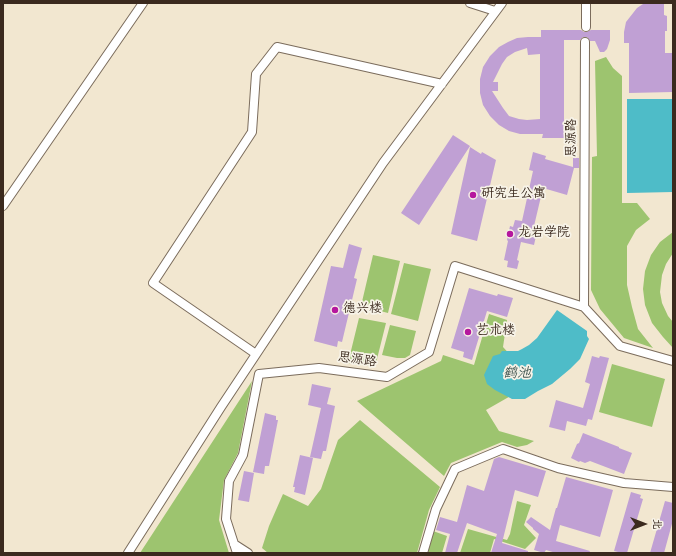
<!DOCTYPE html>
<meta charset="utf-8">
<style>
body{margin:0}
#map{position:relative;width:676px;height:556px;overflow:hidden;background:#f2e7d0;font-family:"Gochi Hand","LXGW WenKai TC",sans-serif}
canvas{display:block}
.frame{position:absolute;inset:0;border:4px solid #3b2a1e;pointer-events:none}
.north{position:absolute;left:624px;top:504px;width:40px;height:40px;-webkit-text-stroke:3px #f7f3e8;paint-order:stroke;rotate:90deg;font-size:11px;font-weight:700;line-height:16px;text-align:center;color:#3b2a1e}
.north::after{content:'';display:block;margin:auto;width:14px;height:18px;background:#3b2a1e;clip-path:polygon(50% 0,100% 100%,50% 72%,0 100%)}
</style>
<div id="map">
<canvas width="676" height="556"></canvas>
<div class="frame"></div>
<div class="north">北</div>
</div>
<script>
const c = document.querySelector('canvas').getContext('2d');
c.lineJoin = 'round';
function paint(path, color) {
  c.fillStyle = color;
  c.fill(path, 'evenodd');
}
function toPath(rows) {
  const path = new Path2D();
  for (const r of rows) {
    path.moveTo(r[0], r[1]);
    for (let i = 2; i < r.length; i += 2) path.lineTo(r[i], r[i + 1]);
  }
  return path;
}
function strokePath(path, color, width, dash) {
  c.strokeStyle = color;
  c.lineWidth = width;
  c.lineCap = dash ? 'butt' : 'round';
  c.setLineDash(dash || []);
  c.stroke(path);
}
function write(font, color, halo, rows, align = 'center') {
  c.font = font + ' "Gochi Hand","LXGW WenKai TC",sans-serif';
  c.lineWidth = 3.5;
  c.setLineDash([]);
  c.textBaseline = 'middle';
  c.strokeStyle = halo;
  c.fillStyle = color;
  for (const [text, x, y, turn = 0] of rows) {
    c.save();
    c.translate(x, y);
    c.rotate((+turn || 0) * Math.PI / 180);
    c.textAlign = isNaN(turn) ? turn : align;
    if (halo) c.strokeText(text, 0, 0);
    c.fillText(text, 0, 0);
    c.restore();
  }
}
const green = toPath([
 [606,57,613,68,622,76,622,203,637,203,650,219,636,230,627,246,627,285,632,307,638,329,653,348,624,338,600,309,591,290,592,157,597,156,595,61],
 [673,232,673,253,666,264,662,275,660,292,662,303,668,316,673,322,673,348,663,337,652,323,645,305,643,289,645,271,651,255,660,242],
 [373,255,400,261,388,313,361,306],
 [404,263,431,269,418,321,391,314],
 [489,314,507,320,503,347,535,382,486,410,499,431,534,441,527,445,517,447,502,442,451,463,444,476,357,401,441,361,443,355,474,365],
 [359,318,386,323,375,367,348,363],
 [390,325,416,331,410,355,405,358,397,358,382,355],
 [612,364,665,379,652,427,599,412],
 [252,381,238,453,224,480,219,520,229,553,140,553],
 [360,420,440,487,429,510,417,553,268,553,262,548,269,526,283,494,308,506,321,489,338,440],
 [517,501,531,505,524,525,536,538,525,549,494,539,490,553,460,553,468,529,507,540,510,534],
 [433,531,447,536,442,553,428,553]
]);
const water = toPath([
 [627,99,673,99,673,192,627,193],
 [557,310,587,331,587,336,589,339,580,359,570,369,552,384,538,391,525,399,512,399,495,390,487,384,484,375,493,356,500,354,502,351,518,351,522,349,529,345,537,338]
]);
const building = toPath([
 [664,3,664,15,667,16,667,31,665,31,665,53,673,53,673,92,629,93,629,43,624,43,624,32,626,22,637,8,643,4],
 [541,30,581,30,584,32,586,32,591,30,610,30,610,40,607,49,604,52,600,52,595,41,590,41,587,37,583,37,580,40,564,40,564,138,542,138,543,134,520,134,509,131,499,125,490,116,483,105,480,93,480,79,483,67,490,56,499,47,508,42,517,38,528,37,541,37],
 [527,48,528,55,540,54,540,119,527,120,519,119,509,116,503,108,492,91,498,91,498,82,493,82,502,64,507,57,515,52],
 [453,135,470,146,419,225,401,213],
 [470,147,481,154,482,152,496,160,477,241,451,234],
 [533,152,546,156,545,159,573,167,573,158,579,158,579,168,574,168,567,195,543,188,534,226,538,227,534,245,521,242,517,260,519,261,517,269,507,267,508,261,504,260,508,241,507,240,510,226,513,227,515,220,522,221,533,171,529,170],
 [349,244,362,248,354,278,357,279,342,342,338,341,337,347,314,341,331,266,343,268],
 [469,288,497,296,498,294,513,298,507,317,487,311,472,360,463,357,464,352,451,348],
 [592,356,599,358,600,356,609,358,592,420,588,419,586,426,567,421,565,431,549,427,556,400,583,408,590,384,585,382],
 [312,384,331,388,327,404,335,406,326,451,323,451,321,459,310,457,321,408,308,405],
 [265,413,276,416,276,420,278,420,269,466,265,466,264,474,253,472],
 [583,433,619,447,619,448,632,453,624,474,590,461,585,463,580,461,579,462,571,458,577,444,579,443],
 [300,455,313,458,305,495,294,492,295,487,293,487],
 [499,457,546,471,538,497,515,490,502,543,528,551,528,553,491,553,497,534,467,523,457,553,445,553,450,534,436,530,440,517,457,522,467,485,484,491,494,459],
 [244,471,254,473,249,502,238,500],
 [566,477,613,490,600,537,560,525,556,541,590,551,589,553,556,553,546,550,544,553,534,550,539,534,533,529,533,528,526,522,531,517,550,530,556,508,557,508],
 [631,492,641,495,640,498,643,499,627,553,622,553,614,551],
 [665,501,673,503,673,520,664,553,650,553]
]);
const minor = toPath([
 [470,3,495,11],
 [586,27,586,3],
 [585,42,584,307,620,346,673,361],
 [3,206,143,3],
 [256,354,153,283,252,132,256,74,277,47,442,84],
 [234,544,248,553],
 [128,553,221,407,383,163,502,3],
 [237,553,226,519,229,481,243,455,259,374,319,368,387,377,429,352,455,266,584,307],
 [423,553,436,509,455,469,503,449,558,468,624,483,673,487]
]);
const markers = [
 [473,195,4,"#b5179e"],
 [510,234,4,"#b5179e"],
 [335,310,4,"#b5179e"],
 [468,332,4,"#b5179e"]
];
const streetNames = [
 ["思源路",573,138,-90],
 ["思源路",357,361,8]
];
const poiNames = [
 ["研究生公寓",481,195],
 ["龙岩学院",518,234],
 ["德兴楼",343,310],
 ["艺术楼",476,332]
];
const waterNames = [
 ["鹤池",517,375]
];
paint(green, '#9dc46f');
paint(water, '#4ebcc8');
paint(building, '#c0a0d4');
strokePath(minor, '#7b6c5c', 10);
strokePath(minor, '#fff', 8);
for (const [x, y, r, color] of markers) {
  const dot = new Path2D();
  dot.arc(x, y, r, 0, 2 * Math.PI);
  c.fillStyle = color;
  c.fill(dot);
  strokePath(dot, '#f7f3e8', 1.5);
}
write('13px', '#3b2a1e', '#f7f3e8', streetNames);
write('13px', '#3b2a1e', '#f7f3e8', poiNames, 'left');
write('italic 14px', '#415651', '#f7f3e8', waterNames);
</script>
